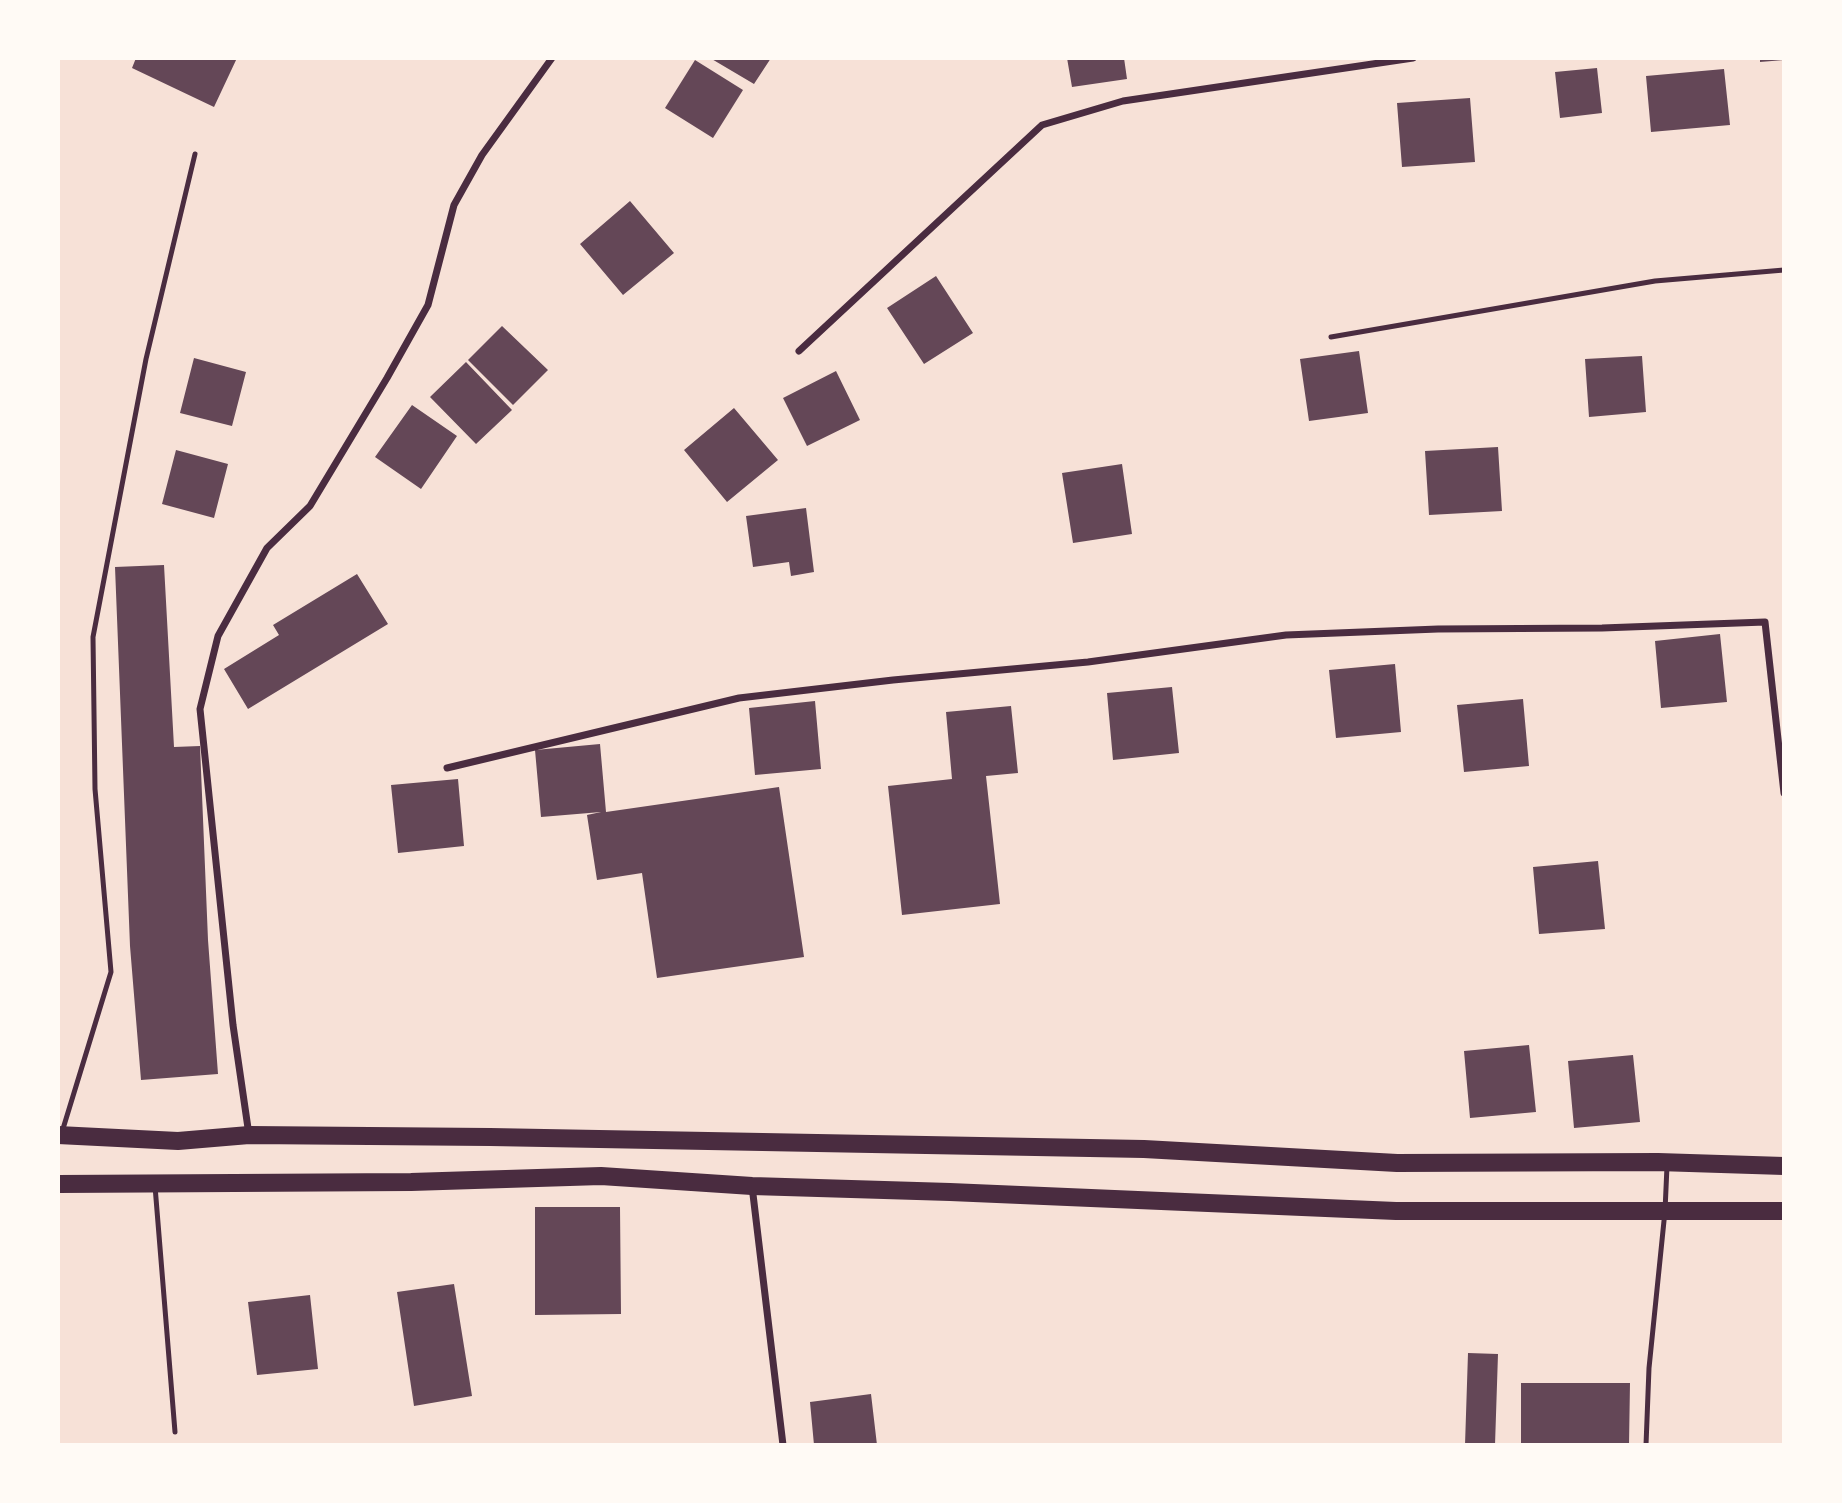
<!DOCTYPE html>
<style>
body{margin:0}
#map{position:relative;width:1842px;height:1503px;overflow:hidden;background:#f7e1d7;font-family:Spectral,serif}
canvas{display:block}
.frame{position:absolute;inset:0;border:60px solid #fffaf5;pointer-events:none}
</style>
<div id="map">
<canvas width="1842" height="1503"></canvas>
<div class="frame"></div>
</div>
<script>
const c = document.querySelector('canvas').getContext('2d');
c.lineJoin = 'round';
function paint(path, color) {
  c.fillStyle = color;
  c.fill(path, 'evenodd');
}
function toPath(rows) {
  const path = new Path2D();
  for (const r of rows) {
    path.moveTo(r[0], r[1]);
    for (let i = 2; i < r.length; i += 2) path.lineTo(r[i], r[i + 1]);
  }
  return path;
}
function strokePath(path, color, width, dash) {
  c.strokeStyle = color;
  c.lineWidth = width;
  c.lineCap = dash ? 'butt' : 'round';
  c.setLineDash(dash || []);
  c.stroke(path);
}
const building = toPath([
 [136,58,237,58,214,107,132,68],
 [710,58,771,58,754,84],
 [1067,58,1124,58,1127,79,1072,87],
 [1760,58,1784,58,1784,60,1760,62],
 [695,60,743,90,713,138,665,108],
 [1597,68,1602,113,1560,118,1555,72],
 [1724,69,1730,125,1651,132,1646,76],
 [1470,98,1475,162,1402,167,1397,103],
 [630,201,674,253,623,295,580,244],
 [936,276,973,333,924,364,887,308],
 [502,326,548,370,513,405,468,360],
 [1359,351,1368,413,1309,421,1300,359],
 [1642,356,1646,412,1589,417,1585,359],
 [194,358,246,372,232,426,180,413],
 [466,362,512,410,476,444,430,397],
 [836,371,860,420,807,446,783,398],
 [412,405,457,436,421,489,375,457],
 [734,408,778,460,727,502,684,450],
 [1498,447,1502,511,1429,515,1425,451],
 [176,450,228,464,214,518,162,504],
 [1122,464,1132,534,1073,543,1062,473],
 [806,508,814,572,791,576,789,562,753,567,746,516],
 [164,565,174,747,200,746,208,940,218,1074,141,1080,130,946,115,567],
 [357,574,388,624,248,709,224,669,279,635,273,625],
 [1720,634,1727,702,1661,708,1655,641],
 [1395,664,1401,732,1336,738,1329,670],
 [1172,687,1179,753,1113,760,1107,693],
 [1523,699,1529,766,1464,772,1457,705],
 [815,701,821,769,755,775,749,708],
 [1011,706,1018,773,986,776,1000,904,902,915,888,786,952,779,946,712],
 [600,744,606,812,779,787,804,957,657,978,642,873,597,880,587,815,601,812,541,817,535,750],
 [458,779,464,846,398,853,391,785],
 [1598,861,1605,929,1539,934,1533,867],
 [1529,1045,1536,1112,1470,1118,1464,1051],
 [1633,1055,1640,1122,1574,1128,1568,1061],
 [535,1207,620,1207,621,1314,535,1315],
 [454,1284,472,1396,414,1406,397,1292],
 [310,1295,318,1369,257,1375,248,1302],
 [1468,1353,1498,1354,1495,1445,1465,1445],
 [1521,1383,1630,1383,1629,1445,1521,1445],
 [871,1394,877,1445,814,1445,810,1402]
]);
const service = toPath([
 [1331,337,1655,281,1784,270],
 [62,1132,111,972,95,789,93,637,146,359,195,154],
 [155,1186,175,1432],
 [1646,1445,1649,1368,1665,1211,1667,1166]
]);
const minor = toPath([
 [799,351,1042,125,1123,101,1413,58],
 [447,768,739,698,893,680,1088,662,1286,635,1438,629,1602,628,1765,622,1784,793],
 [249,1135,233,1025,200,709,218,636,267,548,310,506,387,378,428,305,454,205,482,155,552,58],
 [752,1186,783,1445]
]);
const primary = toPath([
 [58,1135,178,1141,249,1135,490,1137,1144,1149,1397,1163,1658,1162,1784,1166],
 [58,1184,411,1182,601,1176,752,1186,950,1192,1396,1211,1784,1211]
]);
paint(building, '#644757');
strokePath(service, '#4a2c40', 5);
strokePath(minor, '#4a2c40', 7);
strokePath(primary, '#4a2c40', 18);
</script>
